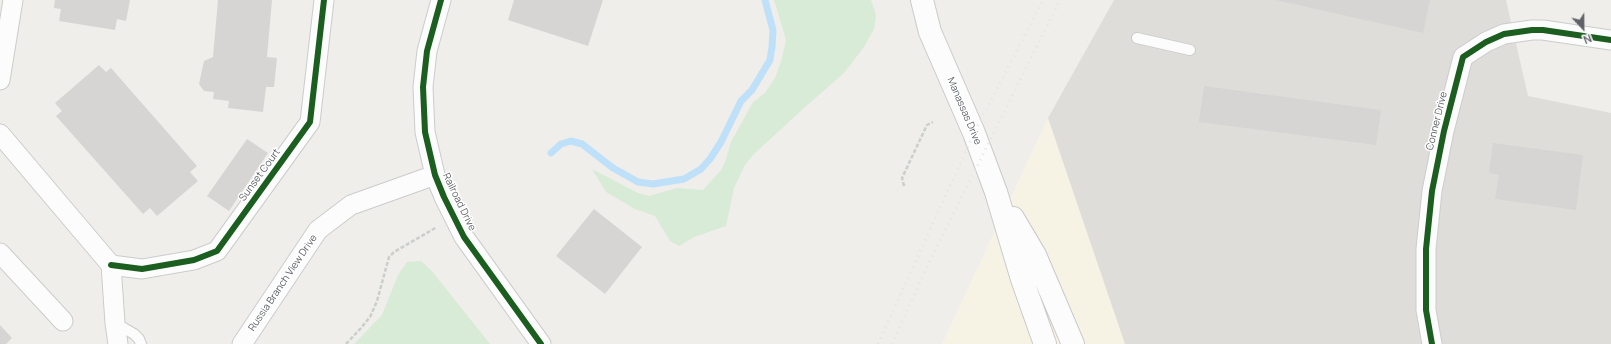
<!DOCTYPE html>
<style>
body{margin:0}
#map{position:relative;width:1611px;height:344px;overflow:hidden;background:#efeeea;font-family:Manrope,sans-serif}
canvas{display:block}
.north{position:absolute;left:1563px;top:8px;width:40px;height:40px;-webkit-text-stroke:3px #fff;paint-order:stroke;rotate:158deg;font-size:11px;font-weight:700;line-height:16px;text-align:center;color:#5f6368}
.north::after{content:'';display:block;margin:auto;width:14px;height:18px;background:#5f6368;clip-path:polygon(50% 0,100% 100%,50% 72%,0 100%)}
</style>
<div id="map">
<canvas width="1611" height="344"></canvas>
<div class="north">N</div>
</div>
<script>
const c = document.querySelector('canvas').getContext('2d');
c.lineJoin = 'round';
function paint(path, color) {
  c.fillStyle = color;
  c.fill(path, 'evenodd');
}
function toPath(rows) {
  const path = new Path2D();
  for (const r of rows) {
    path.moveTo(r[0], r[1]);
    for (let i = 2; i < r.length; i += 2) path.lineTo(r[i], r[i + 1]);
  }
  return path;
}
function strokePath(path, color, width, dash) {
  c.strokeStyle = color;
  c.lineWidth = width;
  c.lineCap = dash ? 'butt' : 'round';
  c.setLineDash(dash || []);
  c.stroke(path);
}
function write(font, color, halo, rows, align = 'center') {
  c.font = font + ' Manrope,sans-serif';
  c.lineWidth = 3;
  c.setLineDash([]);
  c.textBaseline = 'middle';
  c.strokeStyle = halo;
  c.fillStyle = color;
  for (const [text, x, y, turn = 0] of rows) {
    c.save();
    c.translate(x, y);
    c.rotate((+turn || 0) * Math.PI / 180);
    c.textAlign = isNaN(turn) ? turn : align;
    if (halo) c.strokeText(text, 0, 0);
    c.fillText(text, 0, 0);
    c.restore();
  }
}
const commercial = toPath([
 [1048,118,1125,344,942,344]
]);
const industrial = toPath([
 [1114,0,1506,0,1528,96,1611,113,1611,344,1125,344,1048,118]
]);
const green = toPath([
 [774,0,871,0,876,15,874,29,864,47,844,73,804,108,753,155,745,165,734,188,726,226,694,237,679,246,670,241,655,216,635,209,606,192,592,169,638,193,649,196,677,188,703,190,721,170,725,162,731,142,753,102,765,93,776,76,782,58,786,40],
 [421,261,431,270,490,344,354,344,382,315,398,275,407,262]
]);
const stream = toPath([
 [551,153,561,144,571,141,582,144,613,168,638,182,653,184,684,179,701,169,710,159,721,142,741,101,752,90,770,60,772,47,773,30,765,0]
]);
const building = toPath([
 [55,0,130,0,126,21,117,19,115,30,59,21,61,9,54,8],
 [218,0,272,0,267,57,277,58,274,87,266,87,263,112,228,108,229,101,213,99,214,92,204,91,199,84,204,61,213,57],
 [514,0,603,0,588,46,508,20],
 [1276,0,1430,0,1423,33],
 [99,65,106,72,111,68,197,166,190,172,198,181,157,216,150,208,143,214,56,116,62,111,55,103],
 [1204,86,1381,110,1376,145,1199,122],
 [247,139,268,153,229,211,207,196],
 [1493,143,1583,155,1576,210,1495,199,1499,175,1489,173],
 [594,209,642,247,605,294,556,256],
 [0,325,12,338,6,344,0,344]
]);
const path = toPath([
 [904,186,902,178,927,125,933,122],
 [346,344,361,328,370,317,377,301,389,257,394,252,437,227]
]);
const lane = toPath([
 [1137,38,1190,50],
 [115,323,134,334,139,339,141,344]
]);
const street = toPath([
 [441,0,427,51,423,87,425,132,435,175,444,197,464,237,541,344],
 [0,80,13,0],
 [0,134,111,265,115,323,118,344],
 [0,253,63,321],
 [111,265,142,269,194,260,217,251,310,122,324,0],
 [242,344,318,230,351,205,435,175],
 [1432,344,1426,310,1426,249,1432,191,1444,131,1463,57,1486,42,1504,34,1532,30,1543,30,1611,40]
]);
const secondary = toPath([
 [922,0,930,32,974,133,996,192,1022,279,1045,344],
 [1013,218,1035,255,1073,344]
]);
const rail = toPath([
 [878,344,974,133,1043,0],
 [892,344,926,269,1060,0]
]);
const cycleway = toPath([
 [441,0,427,51,423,87,425,132,435,175,444,197,464,237,541,344],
 [111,265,142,269,194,260,217,251,310,122,324,0],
 [1432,344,1426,310,1426,249,1432,191,1444,131,1463,57,1486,42,1504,34,1532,30,1543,30,1611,40]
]);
const streetNames = [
 ["Manassas Drive",964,111,67],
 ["Conner Drive",1437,121,-76],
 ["Sunset Court",260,175,-54],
 ["Railroad Drive",459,202,64],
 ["Russia Branch View Drive",283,283,-56]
];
paint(commercial, '#f7f3e4');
paint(industrial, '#dfddda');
paint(green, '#d8ebd6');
strokePath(stream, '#bfe0f9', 7);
paint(building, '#d6d5d3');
strokePath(lane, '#cbcccc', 12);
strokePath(street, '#cbcccc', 21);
strokePath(secondary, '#cacacb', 24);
strokePath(path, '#cacfcc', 2.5, [4, 2]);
strokePath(lane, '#fdfcfc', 10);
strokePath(street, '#fdfcfc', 19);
strokePath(secondary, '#fdfcfc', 22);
strokePath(rail, '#e4e4e4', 3, [1, 5]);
strokePath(cycleway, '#1b5e20', 6);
write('10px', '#5f6368', '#fff', streetNames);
</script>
